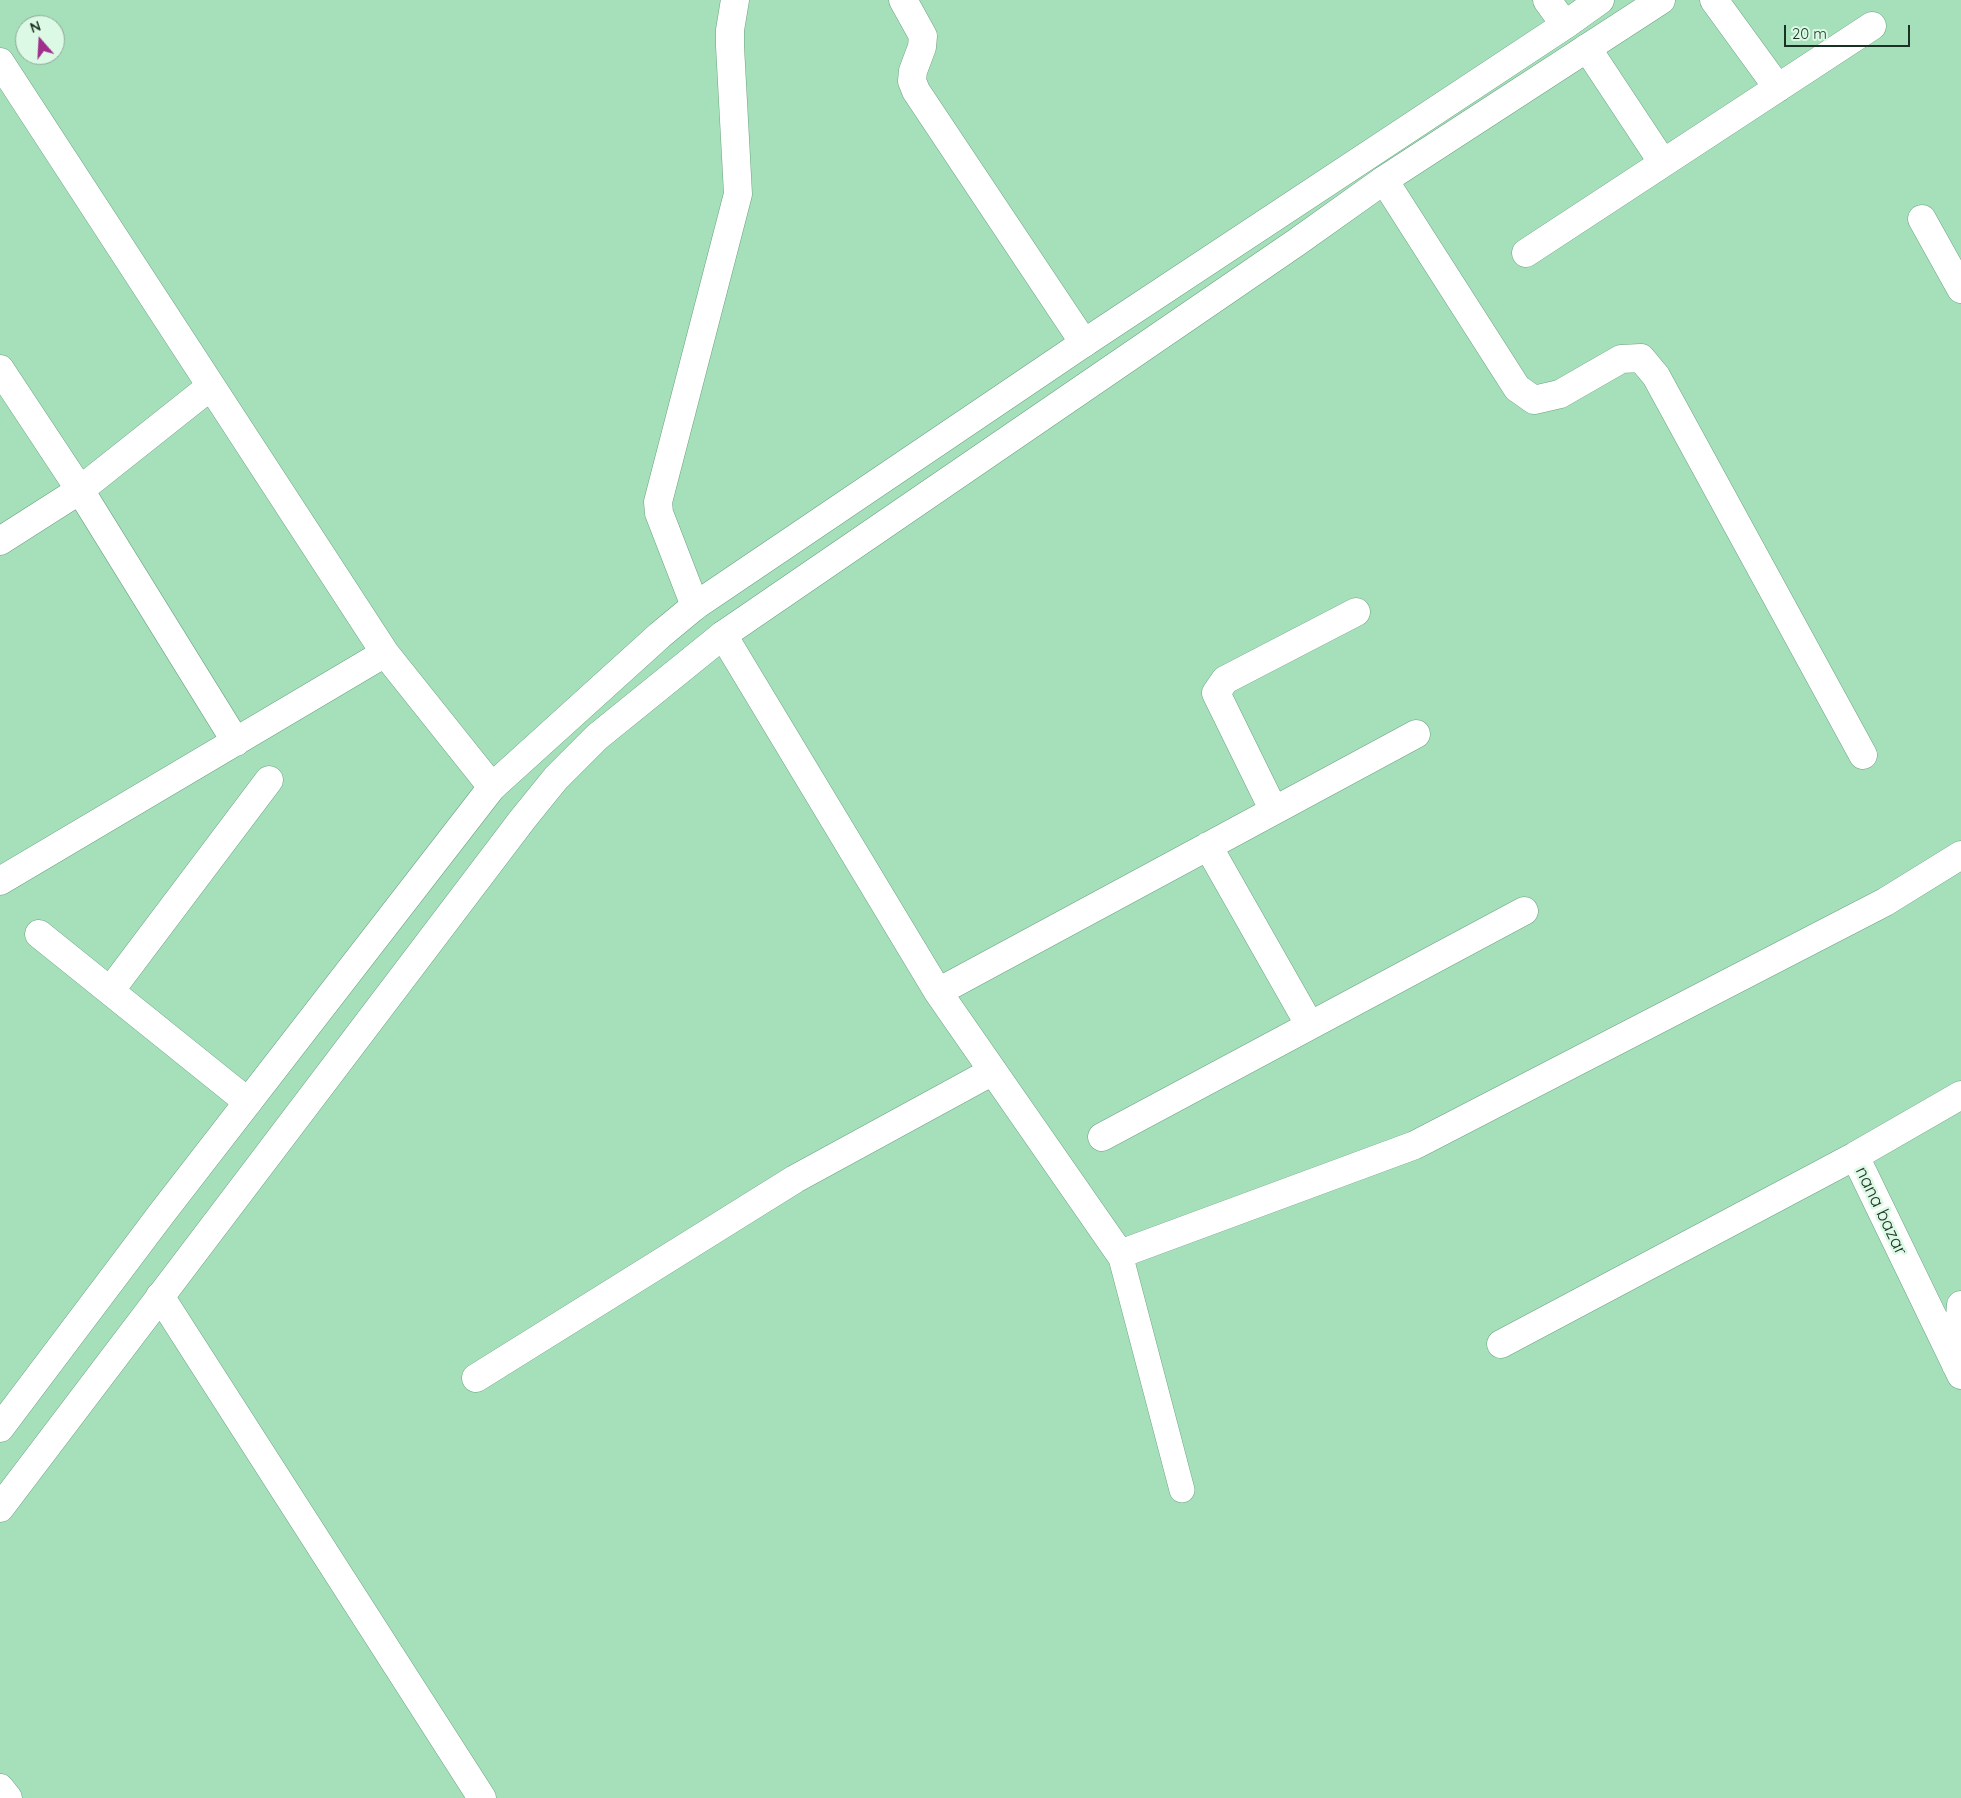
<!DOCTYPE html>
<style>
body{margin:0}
#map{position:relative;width:1961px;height:1798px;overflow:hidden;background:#a5e0ba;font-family:Quicksand,sans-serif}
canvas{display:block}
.north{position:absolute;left:15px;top:15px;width:50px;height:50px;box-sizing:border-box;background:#dcf9e5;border:1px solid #8ea997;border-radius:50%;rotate:341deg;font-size:14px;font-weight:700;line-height:20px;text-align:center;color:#1a3223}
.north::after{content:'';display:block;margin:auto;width:18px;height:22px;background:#a02e8b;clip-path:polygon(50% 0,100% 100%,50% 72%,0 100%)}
.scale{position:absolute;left:1784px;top:25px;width:126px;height:22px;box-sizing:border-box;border:2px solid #1a3223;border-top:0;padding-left:6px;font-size:15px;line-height:18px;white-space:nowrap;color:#1a3223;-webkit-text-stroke:4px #dcf9e5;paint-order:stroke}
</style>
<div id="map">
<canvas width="1961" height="1798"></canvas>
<div class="north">N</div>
<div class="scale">20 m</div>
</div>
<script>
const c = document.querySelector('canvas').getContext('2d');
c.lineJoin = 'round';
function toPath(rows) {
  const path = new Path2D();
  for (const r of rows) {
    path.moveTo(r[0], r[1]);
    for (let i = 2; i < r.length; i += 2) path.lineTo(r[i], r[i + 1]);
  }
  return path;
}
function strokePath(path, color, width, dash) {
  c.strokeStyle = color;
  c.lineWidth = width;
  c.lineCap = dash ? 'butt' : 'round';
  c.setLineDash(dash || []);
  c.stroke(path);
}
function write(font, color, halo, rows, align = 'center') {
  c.font = font + ' Quicksand,sans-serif';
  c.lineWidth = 5;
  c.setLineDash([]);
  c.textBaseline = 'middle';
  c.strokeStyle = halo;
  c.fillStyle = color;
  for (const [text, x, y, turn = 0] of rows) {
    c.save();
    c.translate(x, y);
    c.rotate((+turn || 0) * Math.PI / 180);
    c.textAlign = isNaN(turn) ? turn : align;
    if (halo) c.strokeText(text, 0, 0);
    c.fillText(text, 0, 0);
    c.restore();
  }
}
const lane = toPath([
 [1120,1254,1182,1490]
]);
const street = toPath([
 [903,0,923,36,922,47,913,71,912,81,916,91,1084,343],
 [1547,0,1565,25],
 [1714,0,1778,88],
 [1587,48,1663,163],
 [0,62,385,653,492,787],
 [1384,180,1517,388,1534,400,1560,394,1621,359,1641,358,1656,376,1863,755],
 [1922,219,1961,289],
 [1526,253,1872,26],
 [0,369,80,490,236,742],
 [0,541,80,490,211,386],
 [695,606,659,513,658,502,738,194,730,46,730,30,735,0],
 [723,635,938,992,1120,1254,1415,1145,1885,902,1961,855],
 [1273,809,1216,693,1225,680,1356,612],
 [1208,846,1309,1024],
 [0,881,385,653],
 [39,934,248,1102],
 [110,991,269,780],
 [938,992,1416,734],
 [1102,1137,1524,911],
 [1855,1156,1961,1375],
 [160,1296,482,1798],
 [1501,1344,1855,1156,1961,1095],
 [1956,1365,1961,1305],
 [476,1378,795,1179,993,1071],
 [0,1788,8,1798]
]);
const primary = toPath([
 [0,1428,162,1213,492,787,660,635,695,606,1084,343,1565,25,1600,0],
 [0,1508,522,820,556,778,597,737,723,635,1297,242,1384,180,1661,0]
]);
const streetNames = [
 ["nana bazar",1881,1211,64]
];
strokePath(lane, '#6aa380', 26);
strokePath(street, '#6aa380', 29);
strokePath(primary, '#6aa380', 29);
strokePath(lane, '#fff', 25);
strokePath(street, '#fff', 28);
strokePath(primary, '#fff', 28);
write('18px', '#1a3223', '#dcf9e5', streetNames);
</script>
